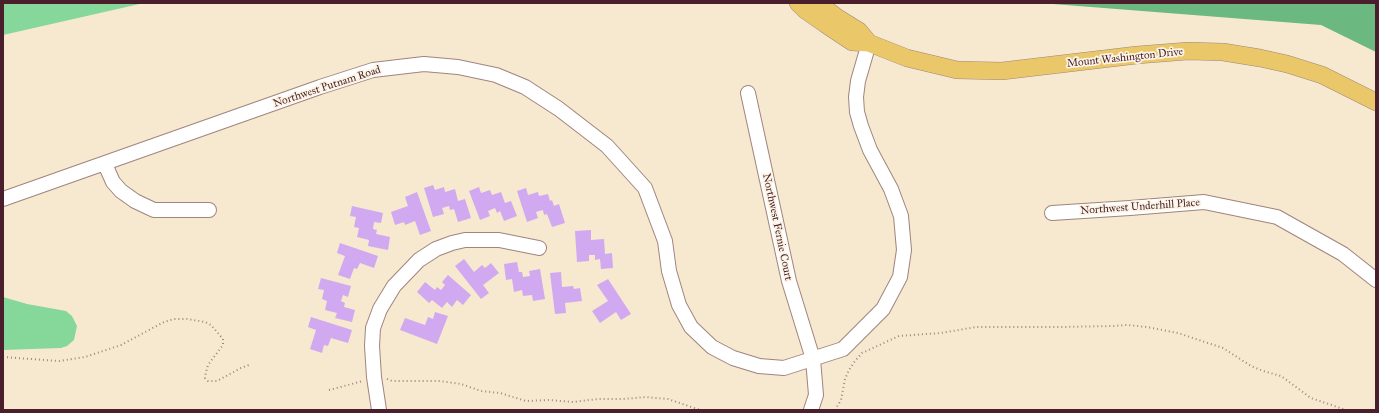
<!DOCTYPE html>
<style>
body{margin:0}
#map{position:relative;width:1379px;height:413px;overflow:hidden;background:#f6e9d0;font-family:"IM FELL Great Primer",serif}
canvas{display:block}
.frame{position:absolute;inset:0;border:4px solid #4a1f2b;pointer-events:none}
</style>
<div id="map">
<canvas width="1379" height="413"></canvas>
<div class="frame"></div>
</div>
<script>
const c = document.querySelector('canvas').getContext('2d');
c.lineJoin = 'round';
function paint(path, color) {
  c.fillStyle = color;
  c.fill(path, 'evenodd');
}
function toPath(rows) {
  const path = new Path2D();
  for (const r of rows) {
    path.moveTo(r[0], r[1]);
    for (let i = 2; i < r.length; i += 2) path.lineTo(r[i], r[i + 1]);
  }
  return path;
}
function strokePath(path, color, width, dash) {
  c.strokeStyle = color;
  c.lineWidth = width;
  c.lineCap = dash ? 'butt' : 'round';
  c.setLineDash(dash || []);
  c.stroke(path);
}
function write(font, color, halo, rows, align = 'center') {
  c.font = font + ' "IM FELL Great Primer",serif';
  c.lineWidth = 3.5;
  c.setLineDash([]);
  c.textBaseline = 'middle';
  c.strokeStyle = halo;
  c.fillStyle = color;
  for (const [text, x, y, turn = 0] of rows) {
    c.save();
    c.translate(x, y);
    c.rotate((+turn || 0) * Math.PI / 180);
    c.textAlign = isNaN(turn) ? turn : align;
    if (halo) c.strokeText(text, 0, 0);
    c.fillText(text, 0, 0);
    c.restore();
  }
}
const green = toPath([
 [3,3,144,3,3,35],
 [3,297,27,304,66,311,72,316,77,326,74,340,67,346,61,348,3,350]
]);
const forest = toPath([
 [1040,3,1376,3,1376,52,1321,25]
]);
const building = toPath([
 [433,185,435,190,444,187,445,192,455,189,458,201,465,199,471,218,458,222,454,209,450,210,449,206,442,208,444,214,433,217,424,188],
 [479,187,481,193,490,190,492,195,501,192,505,203,511,201,517,216,504,221,500,211,497,213,495,208,488,211,490,216,480,220,469,191],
 [526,188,528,195,538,192,539,196,548,194,550,201,552,200,554,206,559,204,565,223,552,227,547,214,544,215,543,210,536,212,538,218,527,222,517,191],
 [417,192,431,231,420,235,415,221,405,225,404,222,395,225,391,212,408,206,405,197],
 [352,206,383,213,381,223,374,222,373,229,377,230,376,234,390,237,388,250,368,246,369,240,357,237,359,228,354,227,356,217,350,216],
 [591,230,591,240,604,239,605,254,612,253,613,268,601,269,600,259,595,260,595,255,589,255,589,261,577,262,575,231],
 [340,243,378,256,374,268,360,263,357,269,354,268,350,279,338,275,345,256,337,253],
 [464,259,474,272,482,265,485,268,491,263,499,273,483,285,489,293,481,299,455,266],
 [517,262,519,272,522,272,523,277,530,276,529,271,540,269,545,299,533,301,532,295,523,296,522,290,514,292,512,279,506,280,504,264],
 [561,272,562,287,573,286,574,289,580,288,582,301,565,303,566,313,555,314,550,273],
 [448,275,471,295,463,305,457,300,452,307,447,302,442,308,432,300,429,303,417,292,425,282,435,290,437,287,441,290,445,285,442,282],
 [321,278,351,286,348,297,343,295,341,301,345,303,344,307,355,310,352,322,335,318,337,313,325,310,327,301,322,299,324,290,318,289],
 [608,279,631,314,621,320,616,312,600,323,592,311,608,301,597,285],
 [435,312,448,316,437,344,400,330,405,318,425,325,428,317,433,319],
 [311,317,352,330,348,343,331,338,328,346,324,345,322,353,310,349,316,330,308,327]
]);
const path = toPath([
 [3,357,59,361,85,357,121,345,164,322,174,319,187,319,205,322,211,325,223,339,223,345,208,365,206,372,205,378,208,381,217,381,241,368,249,365],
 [387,379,392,381,440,381,461,384,481,391,500,393,526,401,549,400,573,402,598,399,623,399,646,397,656,398,668,399,700,410],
 [329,390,363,381],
 [835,410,841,400,845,379,849,370,855,361,862,353,899,336,941,333,976,327,1062,327,1113,326,1127,325,1147,327,1178,333,1223,348,1251,366,1263,371,1281,376,1311,398,1346,410]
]);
const minor = toPath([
 [748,93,789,281,813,359,816,395,811,410],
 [105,164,113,182,121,191,135,201,154,210,209,210],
 [3,199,320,87,373,70,424,64,458,67,496,75,525,87,559,109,607,146,645,188,665,241,669,271,679,305,691,327,712,347,733,358,759,366,784,368,843,349,883,309,900,277,904,250,901,216,891,189,870,150,861,126,857,112,856,97,858,81,869,43],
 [1052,213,1130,208,1204,202,1277,217,1343,254,1376,280],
 [379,410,374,377,372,346,373,328,380,309,394,286,419,260,436,249,452,243,465,240,499,240,539,248]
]);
const major = toPath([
 [798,3,805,10,825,24,852,42,869,43,907,58,957,70,1002,71,1137,55,1188,51,1223,52,1260,58,1287,64,1322,75,1376,102],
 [818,3,838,18,859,31,869,43]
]);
const streetNames = [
 ["Mount Washington Drive",1125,58,-6],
 ["Northwest Putnam Road",327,87,-18],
 ["Northwest Underhill Place",1140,207,-4],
 ["Northwest Fernie Court",777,227,78]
];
paint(green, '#85d899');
paint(forest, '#6cb881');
paint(building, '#d1a9f1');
strokePath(minor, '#a0847e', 16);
strokePath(major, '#a0847e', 18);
strokePath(path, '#a0847e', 2, [1, 3]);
strokePath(minor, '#fff', 14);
strokePath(major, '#eac769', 17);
write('11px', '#4a1f2b', '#fcf5e5', streetNames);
</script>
